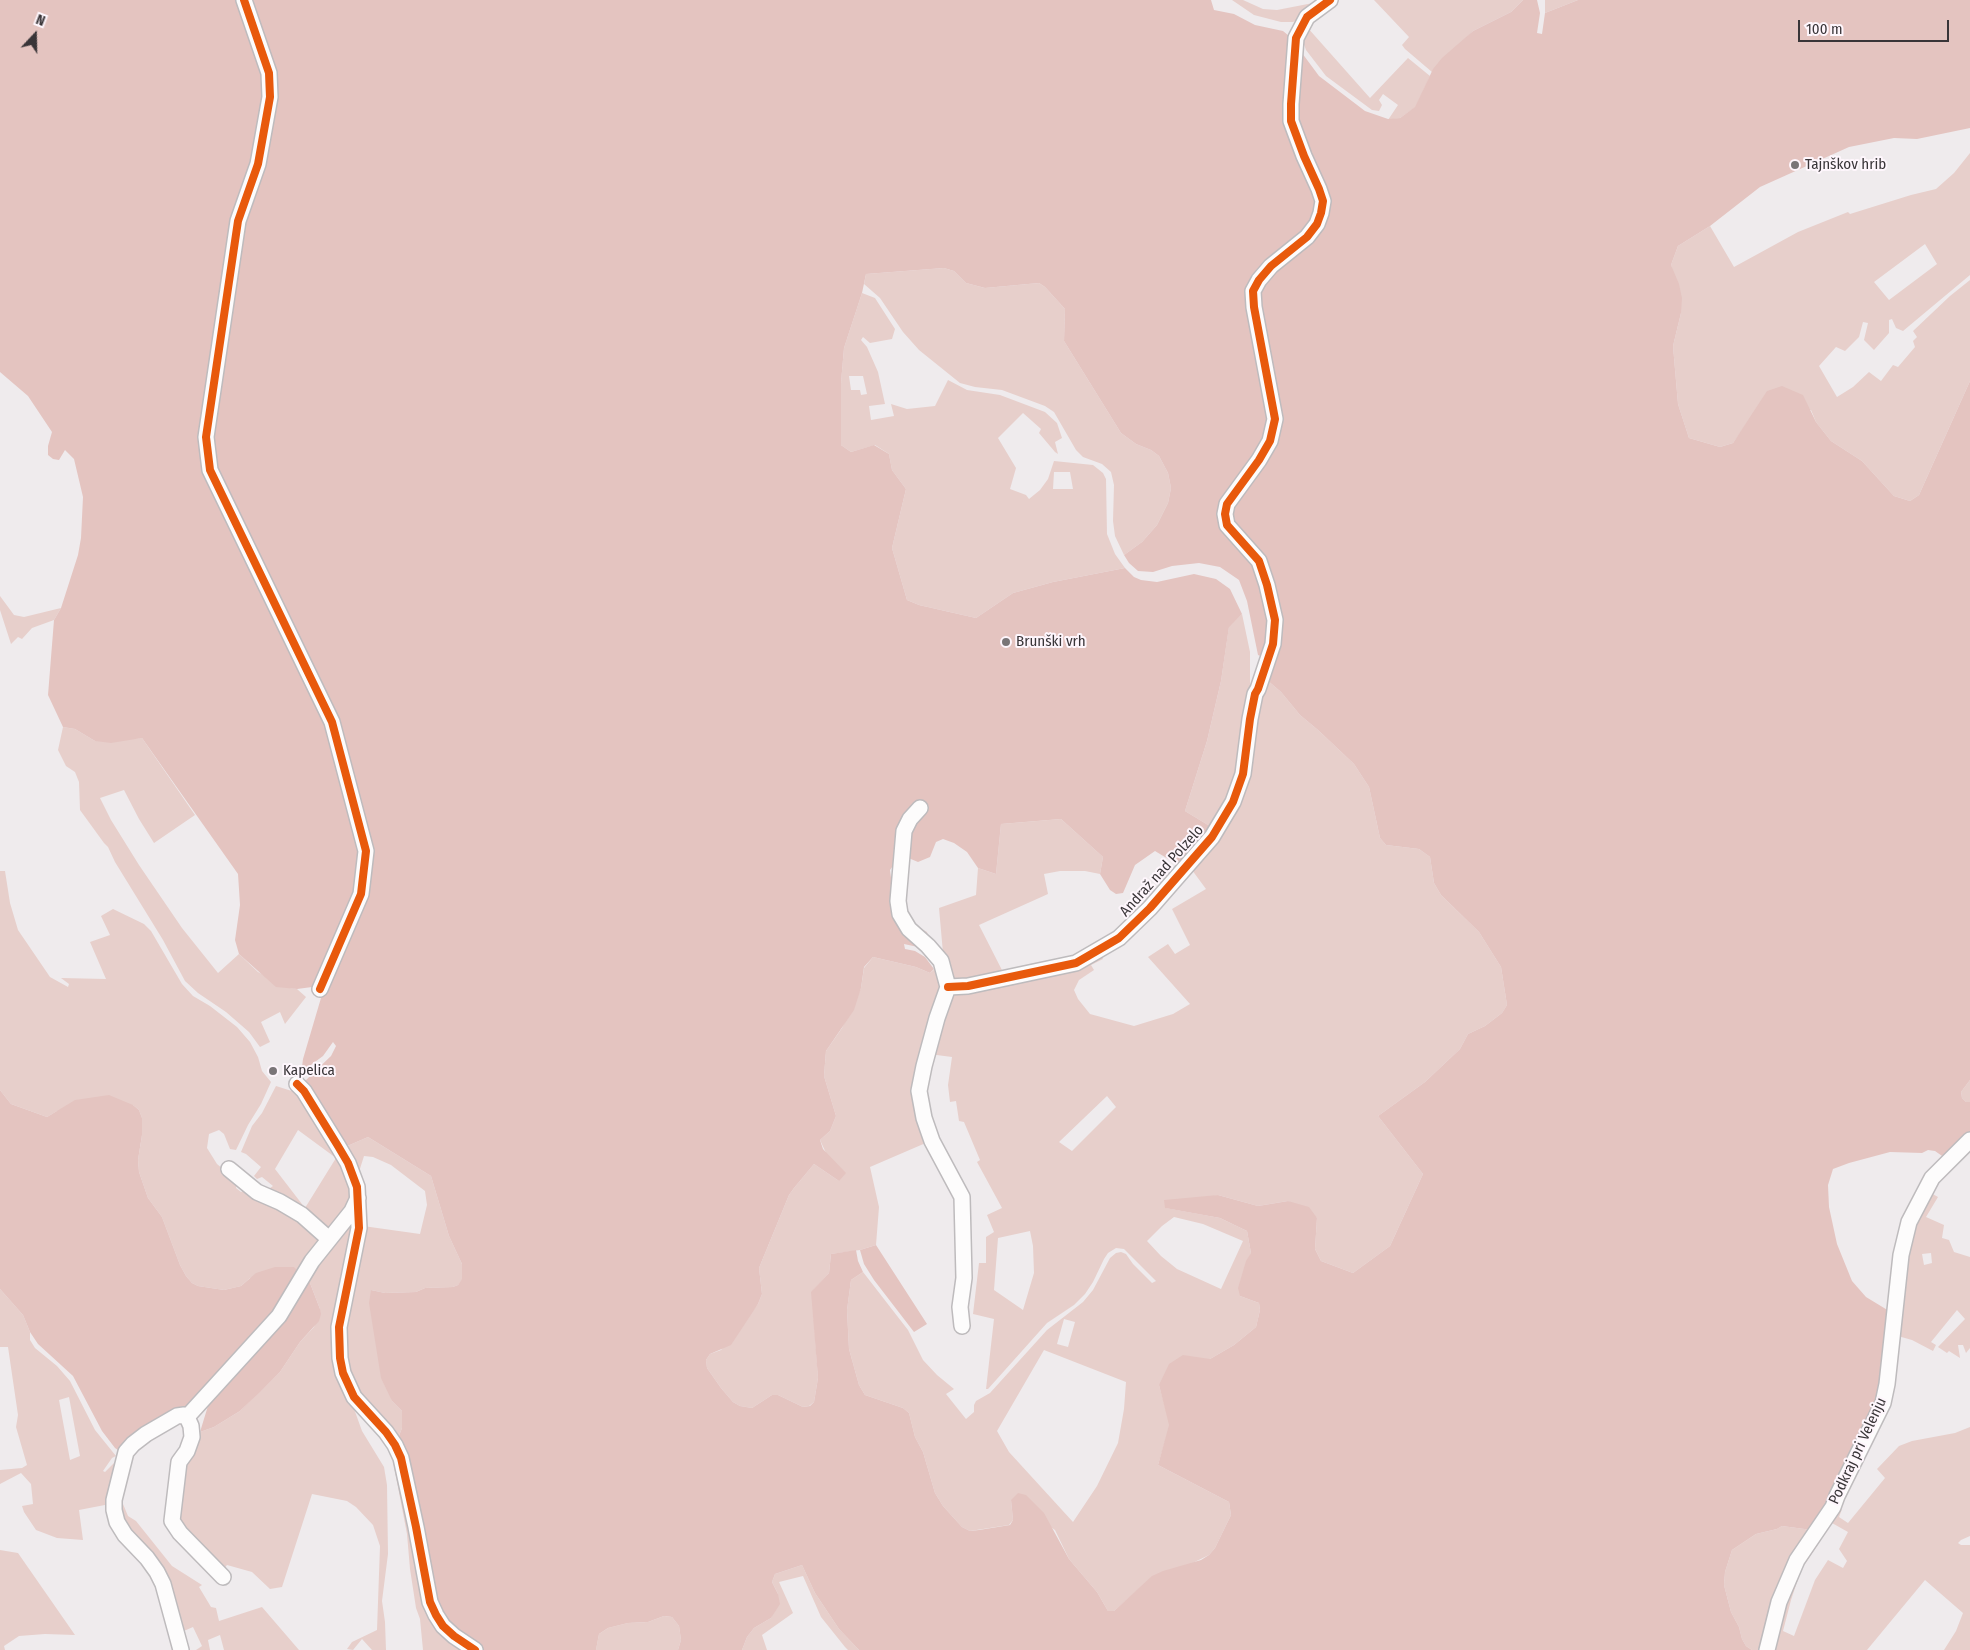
<!DOCTYPE html>
<meta charset="utf-8">
<style>
body{margin:0}
#map{position:relative;width:1970px;height:1650px;overflow:hidden;background:#efebed;font-family:"Fira Sans Condensed",sans-serif}
canvas{display:block}
.north{position:absolute;left:10px;top:10px;width:50px;height:50px;-webkit-text-stroke:4px #fef6fc;paint-order:stroke;rotate:21deg;font-size:14px;font-weight:700;line-height:20px;text-align:center;color:#393538}
.north::after{content:'';display:block;margin:auto;width:18px;height:22px;background:#393538;clip-path:polygon(50% 0,100% 100%,50% 72%,0 100%)}
.scale{position:absolute;left:1798px;top:20px;width:151px;height:22px;box-sizing:border-box;border:2px solid #393538;border-top:0;padding-left:6px;font-size:15px;line-height:18px;white-space:nowrap;color:#393538;-webkit-text-stroke:4px #fef6fc;paint-order:stroke}
</style>
<div id="map">
<canvas width="1970" height="1650"></canvas>
<div class="north">N</div>
<div class="scale">100 m</div>
</div>
<script>
const c = document.querySelector('canvas').getContext('2d');
c.lineJoin = 'round';
function paint(path, color) {
  c.fillStyle = color;
  c.fill(path, 'evenodd');
}
function toPath(rows) {
  const path = new Path2D();
  for (const r of rows) {
    path.moveTo(r[0], r[1]);
    for (let i = 2; i < r.length; i += 2) path.lineTo(r[i], r[i + 1]);
  }
  return path;
}
function strokePath(path, color, width, dash) {
  c.strokeStyle = color;
  c.lineWidth = width;
  c.lineCap = dash ? 'butt' : 'round';
  c.setLineDash(dash || []);
  c.stroke(path);
}
function write(font, color, halo, rows, align = 'center') {
  c.font = font + ' "Fira Sans Condensed",sans-serif';
  c.lineWidth = 4;
  c.setLineDash([]);
  c.textBaseline = 'middle';
  c.strokeStyle = halo;
  c.fillStyle = color;
  for (const [text, x, y, turn = 0] of rows) {
    c.save();
    c.translate(x, y);
    c.rotate((+turn || 0) * Math.PI / 180);
    c.textAlign = isNaN(turn) ? turn : align;
    if (halo) c.strokeText(text, 0, 0);
    c.fillText(text, 0, 0);
    c.restore();
  }
}
const green = toPath([
 [1232,0,1243,0,1263,9,1277,10,1313,3,1315,6,1302,18,1293,22,1281,22,1254,15],
 [1374,0,1523,0,1511,12,1473,31,1432,72,1405,49,1402,45,1409,37],
 [1545,0,1578,0,1545,13],
 [1307,27,1370,98,1408,58,1430,76,1416,107,1400,118,1388,120,1398,105,1383,94,1379,100,1382,105,1379,111,1372,110,1326,76,1306,50,1302,39],
 [1970,153,1970,275,1903,331,1896,328,1892,319,1889,320,1889,333,1874,350,1864,340,1868,323,1863,322,1859,337,1845,351,1836,347,1819,366,1837,397,1853,387,1869,372,1881,381,1893,365,1898,367,1915,347,1913,341,1917,337,1913,331,1950,296,1970,280,1970,381,1919,495,1910,501,1894,496,1862,461,1831,441,1816,422,1811,410,1748,422,1733,443,1720,447,1689,438,1678,404,1673,346,1681,313,1671,265,1678,246,1710,226,1734,267,1798,232,1848,212,1850,214,1911,195,1936,189,1954,173],
 [1925,244,1937,264,1889,300,1874,282],
 [944,268,954,271,966,283,985,288,1039,283,1045,287,1065,309,1064,341,1121,433,1136,444,1151,450,1159,456,1168,473,1171,488,1168,503,1157,525,1142,542,1124,555,1115,536,1113,521,1114,485,1111,472,1102,464,1083,457,1076,450,1054,412,1045,406,1002,390,975,387,960,383,919,350,903,332,880,298,864,284,866,274],
 [862,293,875,298,895,329,892,339,870,343,863,337,861,340,867,347,878,372,885,404,869,406,871,420,894,416,891,404,907,409,935,406,948,380,967,390,1000,395,1045,412,1057,423,1062,438,1055,442,1058,454,1055,452,1039,433,1041,429,1023,413,998,438,1016,468,1010,489,1026,495,1029,499,1040,490,1048,479,1054,461,1093,465,1103,473,1106,479,1107,534,1115,554,1125,568,1053,582,1013,593,976,618,919,605,907,600,892,548,906,489,892,470,889,454,875,445,851,452,841,445,841,383,844,348],
 [849,376,863,376,867,394,861,395,860,390,851,390],
 [1054,472,1070,472,1073,489,1053,489],
 [0,596,14,615,24,617,61,608,54,620,32,628,22,639,18,637,11,644,0,610],
 [1242,614,1250,652,1250,693,1243,765,1213,828,1185,811,1207,741,1221,681,1229,626],
 [1267,680,1281,692,1300,715,1318,730,1354,764,1369,787,1380,838,1386,845,1419,849,1430,857,1434,883,1441,895,1479,932,1501,967,1507,1005,1502,1013,1485,1026,1468,1034,1460,1049,1425,1082,1378,1116,1423,1174,1390,1246,1353,1273,1321,1261,1315,1249,1317,1218,1288,1201,1258,1206,1218,1195,1166,1208,1220,1218,1247,1231,1251,1253,1240,1296,1259,1303,1260,1310,1256,1327,1234,1345,1210,1359,1159,1385,1170,1425,1158,1465,1229,1502,1231,1515,1215,1548,1209,1555,1139,1589,1114,1611,1108,1611,1097,1592,1069,1559,1055,1530,1011,1500,1013,1520,1009,1525,970,1531,962,1527,943,1506,935,1493,923,1452,915,1437,909,1413,903,1408,865,1395,859,1385,849,1349,847,1310,851,1280,863,1272,908,1330,923,1360,937,1375,954,1389,946,1394,966,1419,974,1412,974,1405,976,1401,990,1393,1047,1330,1083,1302,1093,1290,1110,1258,1116,1253,1121,1252,1126,1254,1133,1264,1152,1283,1156,1281,1124,1249,1116,1248,1108,1253,1104,1259,1093,1282,1085,1294,1074,1305,1047,1323,988,1389,986,1389,994,1319,973,1314,979,1263,986,1263,986,1237,994,1232,987,1215,1002,1208,977,1162,980,1160,964,1122,959,1121,956,1101,950,1102,948,1085,952,1057,929,1054,948,991,1101,954,1103,959,1091,965,1094,970,1079,980,1074,990,1078,999,1090,1014,1134,1026,1173,1014,1190,1004,1148,957,1168,944,1175,954,1190,945,1172,909,1206,889,1192,870,1229,815,1252,715],
 [1107,1096,1116,1107,1072,1151,1059,1142],
 [1174,1217,1203,1224,1243,1241,1221,1289,1177,1269,1161,1256,1147,1241,1162,1226],
 [1030,1231,1033,1246,1034,1273,1023,1310,994,1290,998,1238],
 [1064,1319,1075,1322,1068,1347,1057,1344],
 [1044,1350,1126,1382,1124,1409,1118,1443,1097,1486,1073,1522,1009,1452,997,1431],
 [63,727,75,729,95,741,142,738,195,815,154,843,139,819,124,790,100,798,111,820,139,865,182,928,218,973,239,954,258,972,290,988,297,989,306,997,285,1024,280,1012,261,1022,270,1042,260,1047,249,1032,226,1012,198,993,185,981,163,940,115,862,108,847,104,843,80,810,79,782,75,772,66,766,58,750],
 [1061,819,1103,857,1100,874,1085,871,1060,871,1044,874,1048,894,979,925,1005,976,974,981,963,978,962,983,949,976,932,955,918,947,912,924,927,932,929,940,943,953,939,908,976,895,978,868,996,874,1001,824],
 [0,871,5,871,10,903,18,930,50,977,68,987,69,984,61,978,106,979,90,942,110,935,101,916,113,909,144,924,151,931,182,984,193,996,210,1006,237,1027,250,1042,258,1057,262,1071,271,1082,261,1104,248,1125,236,1150,230,1149,224,1134,219,1130,209,1134,207,1148,217,1164,238,1182,236,1188,241,1192,246,1189,323,1236,299,1272,250,1278,241,1286,224,1290,198,1286,192,1283,186,1276,180,1265,162,1217,148,1198,139,1172,138,1160,142,1135,142,1118,139,1110,133,1105,57,1111,47,1117,11,1104,0,1090],
 [873,957,916,967,930,973,935,969,940,975,943,984,922,1057,928,1142,870,1167,879,1207,876,1245,860,1250,831,1254,829,1273,812,1292,818,1378,814,1402,809,1406,803,1407,778,1395,772,1395,752,1408,740,1406,733,1402,721,1388,707,1368,706,1360,710,1354,721,1350,758,1304,762,1294,759,1268,789,1195,794,1188,814,1164,839,1181,820,1140,830,1131,836,1116,824,1076,826,1051,842,1028,861,988,864,968],
 [1970,1080,1970,1102,1966,1102,1962,1098,1961,1092],
 [276,1086,298,1093,332,1142,354,1191,346,1211,329,1229,264,1192,273,1186,262,1177,257,1179,254,1176,261,1167,246,1154,241,1152,252,1126,262,1113],
 [298,1130,336,1158,305,1208,275,1169],
 [368,1137,431,1176,449,1236,462,1264,463,1273,463,1279,458,1285,453,1287,425,1288,416,1292,385,1293,371,1290,392,1401,402,1411,402,1428,397,1441,348,1380,342,1336,363,1226,420,1234,427,1205,425,1191,391,1165,373,1157,364,1156,358,1175,345,1147],
 [1929,1192,1938,1197,1926,1217,1944,1225,1942,1238,1949,1240,1954,1252,1970,1257,1970,1348,1966,1353,1963,1345,1958,1345,1960,1358,1949,1351,1947,1353,1938,1347,1965,1319,1957,1310,1931,1342,1936,1345,1933,1351,1912,1340,1898,1336,1905,1247],
 [1931,1253,1932,1263,1924,1265,1922,1254],
 [355,1217,338,1312,353,1406,362,1431,384,1467,387,1485,388,1554,382,1601,385,1622,386,1650,372,1650,362,1639,353,1650,347,1649,352,1642,377,1630,380,1546,373,1525,356,1507,347,1501,312,1494,282,1587,270,1589,252,1572,227,1565,223,1570,178,1526,180,1474,198,1440,200,1432,214,1427,240,1411,280,1372,300,1342,314,1327,320,1309,310,1283,305,1278],
 [0,1289,23,1315,30,1332,30,1340,35,1348,57,1366,70,1381,95,1430,116,1456,112,1458,103,1471,105,1472,119,1458,110,1504,79,1510,83,1540,57,1538,36,1530,24,1512,22,1506,33,1504,31,1484,21,1473,0,1484,0,1470,22,1468,27,1465,16,1427,18,1415,8,1347,0,1347],
 [69,1397,80,1456,70,1460,59,1400],
 [1970,1427,1970,1536,1961,1540,1958,1543,1961,1545,1970,1545,1970,1650,1944,1650,1956,1631,1963,1613,1925,1580,1867,1650,1770,1650,1792,1577,1833,1514,1842,1509,1839,1517,1848,1523,1885,1478,1877,1469,1899,1446,1912,1441,1955,1433],
 [1832,1523,1848,1532,1839,1549,1847,1561,1843,1568,1828,1560,1815,1580,1794,1636,1783,1631,1791,1600,1801,1570],
 [392,1448,467,1650,423,1650,420,1619,416,1608,410,1569,407,1534,392,1456],
 [118,1492,128,1516,136,1521,172,1566,202,1585,199,1587,211,1607,216,1608,219,1621,262,1607,299,1650,224,1650,220,1635,208,1640,210,1650,196,1650,202,1646,193,1627,177,1634,173,1616,124,1527],
 [1782,1526,1812,1530,1763,1650,1752,1650,1746,1646,1742,1639,1739,1627,1731,1612,1724,1585,1725,1572,1732,1550,1756,1534,1777,1529],
 [0,1550,18,1553,75,1635,45,1634,19,1636,4,1646,5,1650,0,1650],
 [802,1565,815,1593,839,1629,859,1650,848,1650,845,1647,821,1617,803,1576,779,1582,793,1613,762,1635,767,1650,742,1650,747,1637,754,1628,771,1618,778,1594,772,1582,775,1574],
 [664,1616,672,1617,679,1626,681,1640,678,1650,596,1650,599,1634,608,1628,628,1623,648,1622]
]);
const forest = toPath([
 [0,0,1211,0,1214,10,1234,14,1255,25,1283,31,1289,36,1291,46,1287,115,1293,142,1318,198,1315,217,1302,234,1257,269,1250,282,1246,295,1271,408,1271,426,1263,448,1221,504,1219,517,1226,531,1254,559,1267,590,1271,621,1270,636,1263,657,1258,655,1247,601,1239,580,1220,567,1199,563,1172,566,1153,572,1138,571,1129,563,1124,555,1142,542,1157,525,1168,503,1171,488,1168,473,1159,456,1151,450,1136,444,1121,433,1064,341,1065,309,1045,287,1039,283,985,288,966,283,954,271,944,268,866,274,862,293,844,348,841,383,841,445,851,452,874,445,889,454,892,470,906,489,892,548,907,600,919,605,976,618,1013,593,1053,582,1125,568,1134,577,1141,580,1157,582,1194,574,1216,579,1230,589,1242,614,1229,627,1221,681,1207,741,1185,811,1213,828,1183,868,1155,851,1135,865,1123,893,1116,894,1110,890,1100,874,1103,857,1061,819,1001,824,996,874,978,868,967,852,954,843,943,839,936,842,930,857,918,862,906,857,897,860,890,870,896,916,900,925,916,940,918,947,904,944,905,949,915,951,925,957,934,969,930,973,916,967,873,957,864,967,861,988,854,1010,826,1051,824,1076,836,1116,830,1131,820,1140,823,1149,846,1173,839,1181,814,1164,794,1188,789,1195,759,1268,762,1294,758,1304,731,1345,710,1354,706,1360,707,1368,721,1388,733,1402,740,1406,752,1408,772,1395,778,1395,803,1407,810,1406,814,1402,818,1378,811,1292,829,1273,831,1254,856,1250,858,1261,863,1272,851,1280,847,1310,849,1349,859,1385,865,1395,903,1408,909,1413,915,1437,923,1452,935,1493,943,1506,962,1527,970,1531,979,1530,1010,1525,1013,1520,1011,1500,1018,1493,1026,1495,1044,1513,1069,1559,1097,1592,1108,1611,1114,1611,1152,1576,1163,1571,1201,1560,1209,1555,1215,1548,1231,1515,1229,1502,1158,1465,1169,1425,1159,1385,1169,1364,1183,1355,1210,1359,1234,1345,1256,1327,1260,1310,1259,1303,1240,1296,1238,1288,1246,1261,1251,1253,1247,1231,1220,1218,1165,1208,1164,1200,1218,1195,1258,1206,1288,1201,1309,1207,1317,1218,1315,1249,1321,1261,1353,1273,1390,1246,1423,1174,1378,1116,1425,1082,1460,1049,1468,1034,1485,1026,1502,1013,1507,1005,1501,967,1479,932,1441,895,1434,883,1430,857,1419,849,1386,845,1380,838,1369,787,1354,764,1318,730,1300,715,1281,692,1267,680,1272,671,1279,635,1274,585,1266,565,1230,520,1229,510,1236,495,1253,476,1268,453,1278,431,1279,411,1255,296,1259,283,1288,260,1311,236,1322,223,1326,209,1326,193,1302,140,1295,117,1298,54,1302,53,1319,76,1365,111,1388,119,1400,118,1415,107,1433,69,1442,58,1473,31,1511,12,1523,0,1537,0,1540,13,1537,33,1542,34,1545,13,1578,0,1970,0,1970,128,1917,139,1894,138,1849,147,1760,187,1710,226,1678,246,1671,265,1679,284,1682,298,1681,313,1673,346,1678,404,1689,438,1720,447,1733,443,1767,391,1782,386,1803,395,1816,422,1831,441,1862,461,1894,496,1910,501,1919,495,1970,381,1970,1080,1961,1092,1962,1098,1966,1102,1970,1102,1970,1134,1945,1158,1935,1151,1928,1150,1922,1153,1890,1152,1849,1163,1833,1169,1828,1185,1829,1207,1837,1244,1852,1281,1866,1297,1894,1314,1884,1385,1865,1433,1836,1486,1827,1507,1812,1530,1782,1526,1777,1529,1756,1534,1732,1550,1725,1572,1724,1585,1731,1612,1739,1627,1742,1639,1746,1646,1752,1650,859,1650,839,1629,815,1593,802,1565,775,1574,772,1582,778,1594,780,1604,771,1618,754,1628,747,1637,742,1650,678,1650,681,1640,679,1626,672,1617,664,1616,648,1622,628,1623,608,1628,599,1634,596,1650,483,1650,460,1636,444,1620,435,1605,405,1459,397,1441,402,1428,402,1411,392,1401,381,1378,369,1303,371,1290,385,1293,416,1292,425,1288,453,1287,458,1285,462,1279,462,1264,449,1236,431,1176,368,1137,345,1147,304,1082,331,1056,336,1046,333,1042,323,1056,304,1070,302,1067,303,1059,326,981,320,979,312,987,297,989,276,987,239,954,235,940,240,905,238,874,142,738,111,743,95,741,75,729,63,727,48,695,54,620,61,608,78,555,81,538,83,497,74,459,65,450,59,460,53,459,48,455,48,446,52,432,28,396,0,372],
 [0,1090,11,1104,47,1117,75,1100,109,1095,133,1105,139,1110,142,1118,142,1135,138,1160,139,1172,148,1198,162,1217,180,1265,186,1276,192,1283,198,1286,224,1290,241,1286,256,1273,275,1267,294,1267,299,1272,282,1303,194,1400,121,1452,115,1448,102,1431,73,1376,38,1344,30,1332,23,1315,0,1289],
 [876,1245,927,1324,914,1332,874,1280,864,1264,860,1250],
 [305,1278,310,1283,320,1309,321,1314,319,1321,300,1342,280,1372,258,1394,240,1411,214,1427,200,1432,211,1396]
]);
const minor = toPath([
 [244,0,269,73,270,97,258,164,238,221,206,437,210,470,332,722,366,851,361,894,320,989],
 [920,808,910,819,904,831,898,901,900,914,909,929,928,946,941,961,948,987],
 [948,987,968,986,1076,963,1119,938,1150,908,1212,837,1233,802,1243,774,1250,719,1255,694,1258,689,1273,644,1275,620,1267,585,1259,561,1227,525,1225,514,1227,504,1259,460,1270,441,1275,419,1254,307,1253,291,1259,280,1271,266,1307,237,1317,224,1321,213,1323,201,1319,189,1304,156,1291,121,1291,104,1296,38,1307,17,1330,0],
 [948,987,937,1018,924,1066,919,1091,924,1118,932,1141,962,1197,964,1278,960,1307,962,1326],
 [297,1084,304,1091,338,1146,348,1163,357,1187,359,1228,339,1327,340,1358,343,1373,354,1397,386,1432,395,1445,401,1458,416,1527,430,1602,436,1615,443,1626,454,1636,475,1650],
 [229,1169,257,1192,280,1202,302,1215,329,1239],
 [187,1417,279,1316,312,1261,352,1211,358,1198],
 [181,1650,163,1584,157,1572,147,1558,125,1535,117,1522,114,1510,114,1500,126,1452,133,1444,146,1434,177,1416,184,1415,187,1417,191,1426,192,1437,187,1451,179,1462,172,1521,180,1533,223,1577],
 [1767,1650,1779,1602,1797,1560,1833,1507,1837,1496,1883,1403,1887,1384,1901,1255,1909,1222,1932,1178,1970,1140]
]);
const cycleway = toPath([
 [244,0,269,73,270,97,258,164,238,221,206,437,210,470,332,722,366,851,361,894,320,989],
 [948,987,968,986,1076,963,1119,938,1150,908,1212,837,1233,802,1243,774,1250,719,1255,694,1258,689,1273,644,1275,620,1267,585,1259,561,1227,525,1225,514,1227,504,1259,460,1270,441,1275,419,1254,307,1253,291,1259,280,1271,266,1307,237,1317,224,1321,213,1323,201,1319,189,1304,156,1291,121,1291,104,1296,38,1307,17,1330,0],
 [297,1084,304,1091,338,1146,348,1163,357,1187,359,1228,339,1327,340,1358,343,1373,354,1397,386,1432,395,1445,401,1458,416,1527,430,1602,436,1615,443,1626,454,1636,475,1650]
]);
const markers = [
 [1795,165,5,"#797577"],
 [1006,642,5,"#797577"],
 [273,1071,5,"#797577"]
];
const poiNames = [
 ["Tajnškov hrib",1805,165],
 ["Brunški vrh",1016,642],
 ["Kapelica",283,1071]
];
const streetNames = [
 ["Andraž nad Polzelo",1162,871,-48],
 ["Podkraj pri Velenju",1858,1451,-65]
];
paint(green, '#e7cfcb');
paint(forest, '#e4c4c0');
strokePath(minor, '#bebbbd', 18);
strokePath(minor, '#fdfcfc', 15);
strokePath(cycleway, '#e8590c', 8);
for (const [x, y, r, color] of markers) {
  const dot = new Path2D();
  dot.arc(x, y, r, 0, 2 * Math.PI);
  c.fillStyle = color;
  c.fill(dot);
  strokePath(dot, '#fef6fc', 2);
}
write('15px', '#393538', '#fef6fc', poiNames, 'left');
write('15px', '#393538', '#fef6fc', streetNames);
</script>
